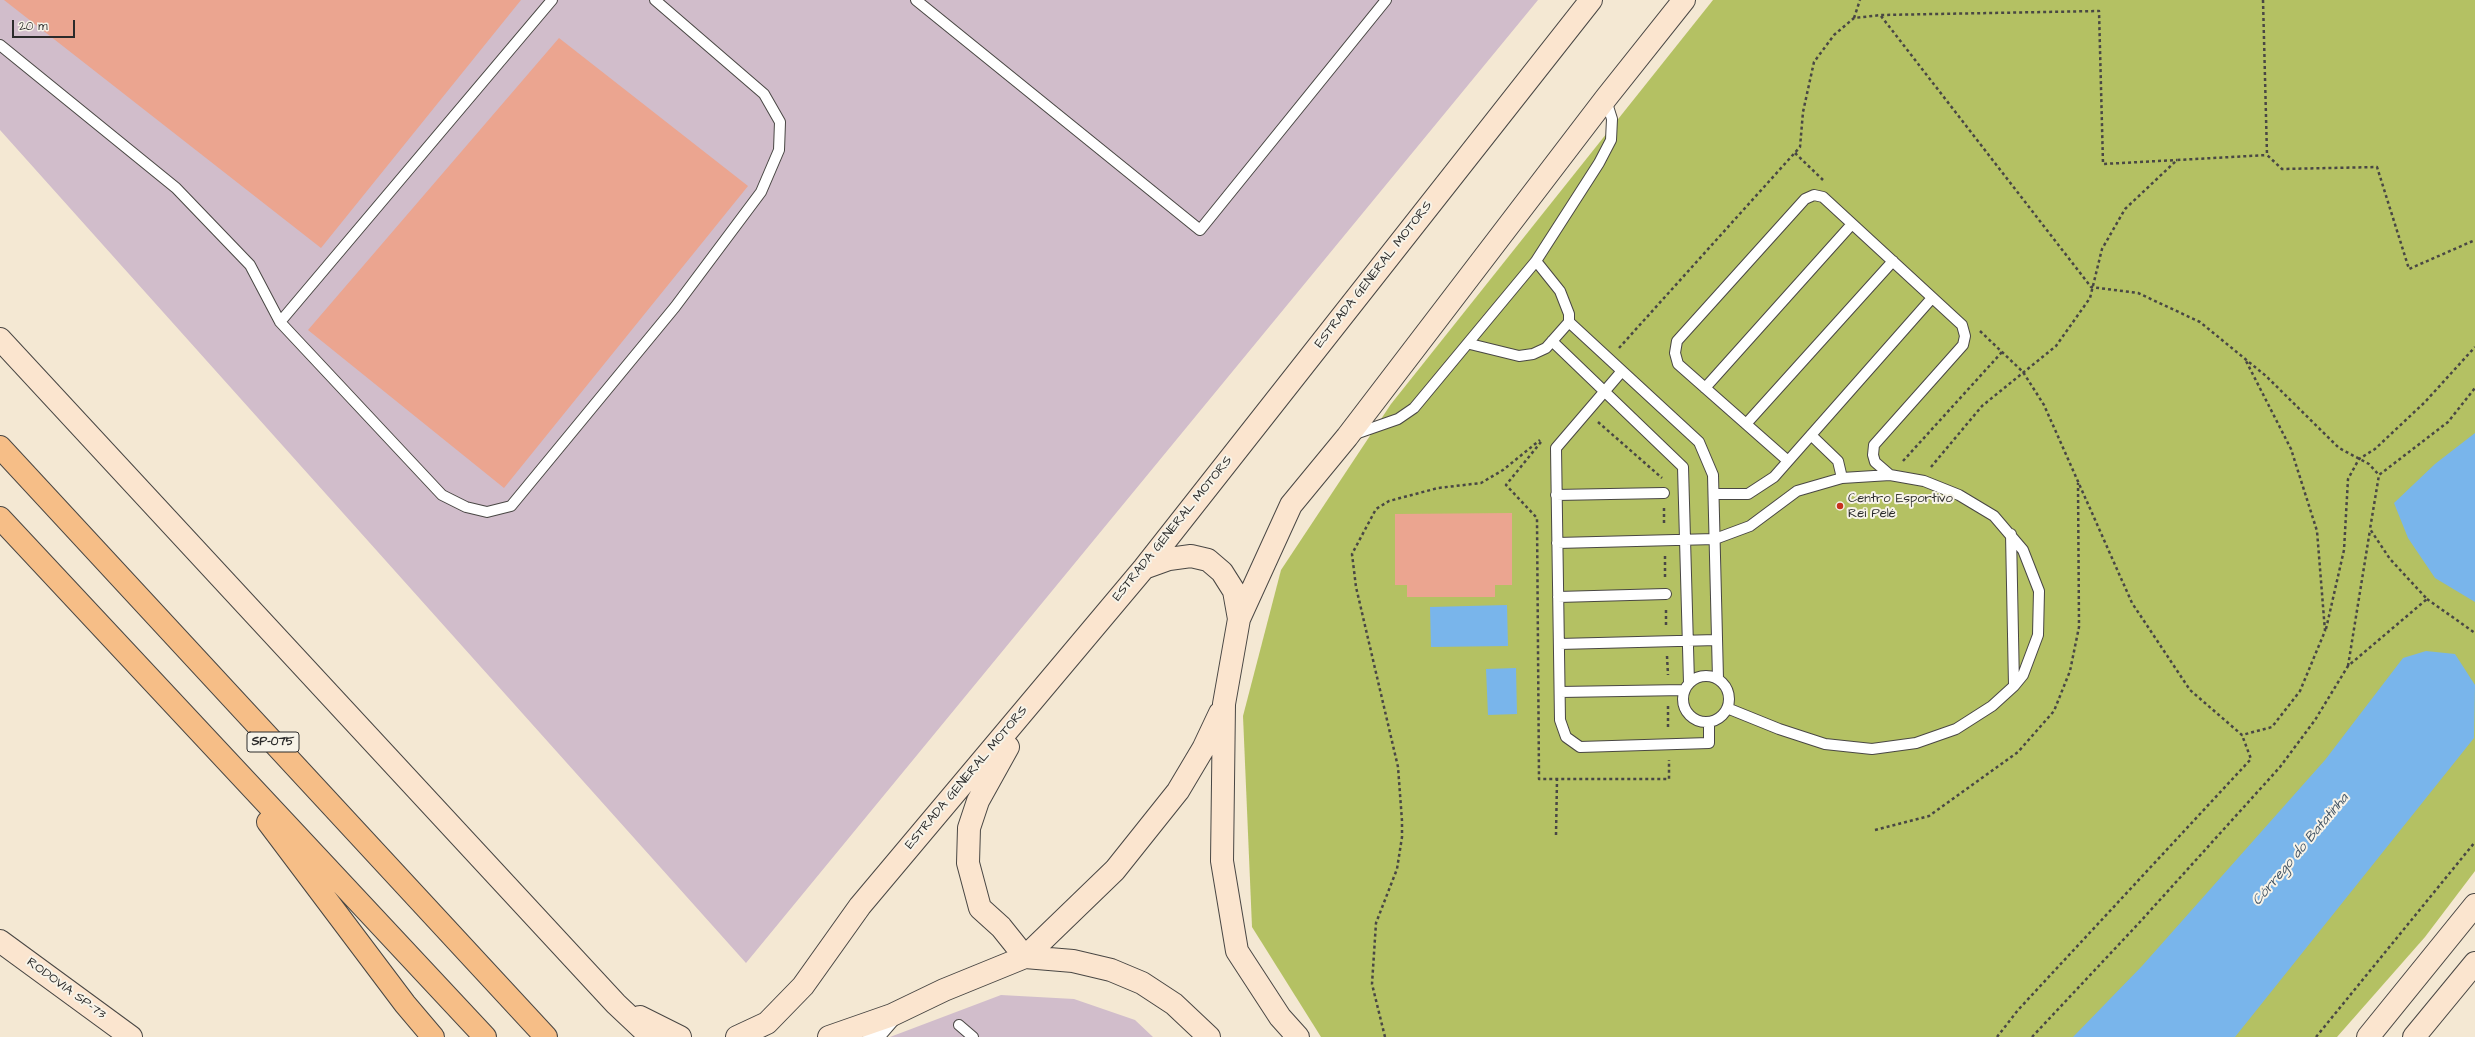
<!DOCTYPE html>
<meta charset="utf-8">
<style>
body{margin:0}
#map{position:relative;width:2475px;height:1037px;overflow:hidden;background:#f4e8d3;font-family:"Architects Daughter",sans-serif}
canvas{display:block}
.scale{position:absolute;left:12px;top:20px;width:63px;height:18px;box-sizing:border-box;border:2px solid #2b2b2b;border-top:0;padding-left:5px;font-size:12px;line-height:14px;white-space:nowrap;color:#2b2b2b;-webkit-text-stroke:3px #f7f3e8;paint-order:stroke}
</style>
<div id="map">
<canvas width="2475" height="1037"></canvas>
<div class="scale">20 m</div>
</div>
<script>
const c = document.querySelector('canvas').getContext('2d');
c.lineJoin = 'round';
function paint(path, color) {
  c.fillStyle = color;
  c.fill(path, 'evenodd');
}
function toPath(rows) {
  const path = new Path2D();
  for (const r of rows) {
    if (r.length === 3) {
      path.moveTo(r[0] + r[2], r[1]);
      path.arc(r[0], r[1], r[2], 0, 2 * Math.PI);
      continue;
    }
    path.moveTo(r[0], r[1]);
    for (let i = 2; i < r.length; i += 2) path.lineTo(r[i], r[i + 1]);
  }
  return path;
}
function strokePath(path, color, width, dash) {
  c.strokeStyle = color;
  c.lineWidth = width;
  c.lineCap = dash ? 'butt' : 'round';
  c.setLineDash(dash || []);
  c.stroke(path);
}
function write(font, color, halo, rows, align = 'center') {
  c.font = font + ' "Architects Daughter",sans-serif';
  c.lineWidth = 4;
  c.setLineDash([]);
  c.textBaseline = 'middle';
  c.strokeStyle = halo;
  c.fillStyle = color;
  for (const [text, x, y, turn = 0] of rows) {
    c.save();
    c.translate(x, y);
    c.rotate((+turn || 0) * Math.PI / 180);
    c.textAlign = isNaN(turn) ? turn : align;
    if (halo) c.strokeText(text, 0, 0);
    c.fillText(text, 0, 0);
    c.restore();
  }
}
const industrial = toPath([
 [0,0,1538,0,746,963,0,130],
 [1001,995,1074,999,1135,1020,1153,1037,890,1037]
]);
const green = toPath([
 [1713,0,2475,0,2475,871,2425,937,2337,1037,1321,1037,1252,927,1243,716,1281,570,1391,404]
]);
const water = toPath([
 [2475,433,2475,602,2435,578,2408,538,2394,503,2435,464],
 [1507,605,1508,646,1431,647,1430,607],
 [2426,651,2455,654,2475,685,2474,738,2235,1037,2073,1037,2142,966,2325,760,2403,658],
 [1516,668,1517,714,1488,715,1486,669]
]);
const building = toPath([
 [4,0,521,0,321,248],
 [559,38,748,186,504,488,308,330],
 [1512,513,1512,585,1495,585,1495,597,1407,597,1407,585,1395,585,1395,514]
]);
const path = toPath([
 [2263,0,2267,155,2282,169,2377,167,2409,269,2475,240],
 [1881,16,2091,287,2138,293,2200,322,2266,376,2339,448,2369,464,2379,475],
 [1854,18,1860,0],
 [1795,153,1823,180],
 [1980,331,2023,372,2044,405,2132,603,2190,690,2242,735,2272,727,2300,691,2325,631,2317,531,2291,449,2245,359],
 [1619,348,1800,147,1803,112,1814,62,1834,35,1854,18,1881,15,2099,11,2103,164,2177,160],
 [1598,422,1662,478],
 [1541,442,1506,485,1537,518,1539,779,1669,779,1669,760],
 [1903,461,2002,352],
 [1931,467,1982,406,2056,346,2090,298,2102,249,2125,209,2177,160,2267,155],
 [1664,508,1664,525],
 [1665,556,1665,579],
 [2427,599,2475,633],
 [1666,610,1666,627],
 [2326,629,2344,550,2348,479,2359,459,2375,449,2425,402,2475,347],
 [1667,656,1668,675],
 [2348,666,2370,530],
 [1668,706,1668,729],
 [1875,830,1929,816,2018,752,2054,711,2070,671,2079,627,2078,483],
 [1556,835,1557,780],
 [1385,1037,1372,984,1376,923,1397,869,1402,837,1402,821,1398,767,1356,587,1352,554,1376,509,1389,501,1438,488,1481,483,1503,470,1540,440],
 [1997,1037,2018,1010,2251,759,2242,735],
 [2032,1037,2139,923,2280,767,2315,720,2348,666,2427,599,2390,559,2370,529,2379,475,2448,422,2475,388],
 [2316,1037,2475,842]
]);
const service = toPath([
 [916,0,1200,230,1386,0],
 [0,45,176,188,250,265,280,322,442,495,466,507,487,512,511,506,675,307,761,192,779,150,780,122,764,94,655,0],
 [280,322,552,0],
 [1569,322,1699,442,1713,475,1718,679],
 [1552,341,1683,467,1689,683],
 [1470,344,1519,356,1533,354,1546,348,1569,322,1569,314,1560,291,1536,261],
 [1622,371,1556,448,1560,720,1566,737,1580,747,1709,743,1709,722],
 [1705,388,1852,224],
 [1746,424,1893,261],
 [1355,434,1398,419,1414,408,1536,261,1599,163,1611,140,1612,119,1606,100],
 [1811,435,1838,461,1842,478],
 [1788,461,1678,364,1675,353,1677,341,1805,199,1814,195,1823,197,1962,325,1965,336,1963,345,1874,445,1873,455,1875,462,1890,475],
 [1714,494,1748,494,1774,477,1932,298],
 [1556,495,1664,493],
 [2011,534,2014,686],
 [1557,543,1715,539,1750,526,1797,491,1842,478,1890,475,1924,481,1959,495,1994,516,2023,550,2039,591,2038,635,2023,675,2014,686,1992,706,1956,729,1916,743,1872,749,1825,744,1779,729,1727,708],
 [1558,597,1666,594],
 [1559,644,1717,640],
 [1706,699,23],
 [1560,692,1685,690],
 [959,1025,973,1037]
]);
const minor = toPath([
 [873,1037,892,1015]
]);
const secondary = toPath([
 [0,339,616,1004,651,1037],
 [1144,568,1169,559,1191,556,1208,560,1222,572,1234,591,1239,619],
 [1008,747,978,801,969,828,968,863,980,908,1001,927,1025,957],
 [0,941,131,1037],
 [1025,957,1073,961,1111,970,1142,983,1174,1004,1209,1037],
 [640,1017,680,1037],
 [737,1037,767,1023,803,986,860,906,1144,568,1591,0],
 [829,1037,892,1015,944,990,1025,957,1115,870,1178,791,1203,749,1220,713],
 [1298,1037,1280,1017,1237,951,1222,861,1224,704,1239,619,1291,505,1347,437,1606,98,1684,0],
 [2368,1037,2475,905],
 [2414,1037,2475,963]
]);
const motorway = toPath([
 [0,447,546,1037],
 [0,518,485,1037],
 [268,822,405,1004,433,1037]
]);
const markers = [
 [1840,506,4,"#c8321e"]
];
const shields = [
 [273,742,52]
];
const shieldNames = [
 ["SP-075",273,742]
];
const streetNames = [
 ["ESTRADA GENERAL MOTORS",1374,275,-52],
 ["ESTRADA GENERAL MOTORS",1173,529,-51],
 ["ESTRADA GENERAL MOTORS",967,778,-50],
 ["RODOVIA SP-73",66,989,36]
];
const poiNames = [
 ["Centro Esportivo",1848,499],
 ["Rei Pelé",1848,514]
];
const waterNames = [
 ["Córrego do Batatinha",2301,850,-50]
];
paint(industrial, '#d1bdcb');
paint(green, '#b4c163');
paint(water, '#79b5eb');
paint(building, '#eba590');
strokePath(service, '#494744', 12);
strokePath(minor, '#494744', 22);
strokePath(secondary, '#494744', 24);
strokePath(motorway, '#494744', 24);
strokePath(path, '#494744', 2.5, [3, 3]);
strokePath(service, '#fff', 10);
strokePath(minor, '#fff', 20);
strokePath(secondary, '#fbe5cf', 22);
strokePath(motorway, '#f6be87', 22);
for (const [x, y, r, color] of markers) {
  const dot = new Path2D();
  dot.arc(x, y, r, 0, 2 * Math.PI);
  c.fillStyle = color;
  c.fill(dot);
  strokePath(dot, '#f7f3e8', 1.5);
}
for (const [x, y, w] of shields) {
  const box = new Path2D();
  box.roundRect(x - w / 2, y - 10, w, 20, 3);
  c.fillStyle = '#f7f3e8';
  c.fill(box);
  strokePath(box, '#2b2b2b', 1);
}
write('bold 12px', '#2b2b2b', null, shieldNames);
write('13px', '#2b2b2b', '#f7f3e8', streetNames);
write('13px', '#2b2b2b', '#f7f3e8', poiNames, 'left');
write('italic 14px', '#425465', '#f7f3e8', waterNames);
</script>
